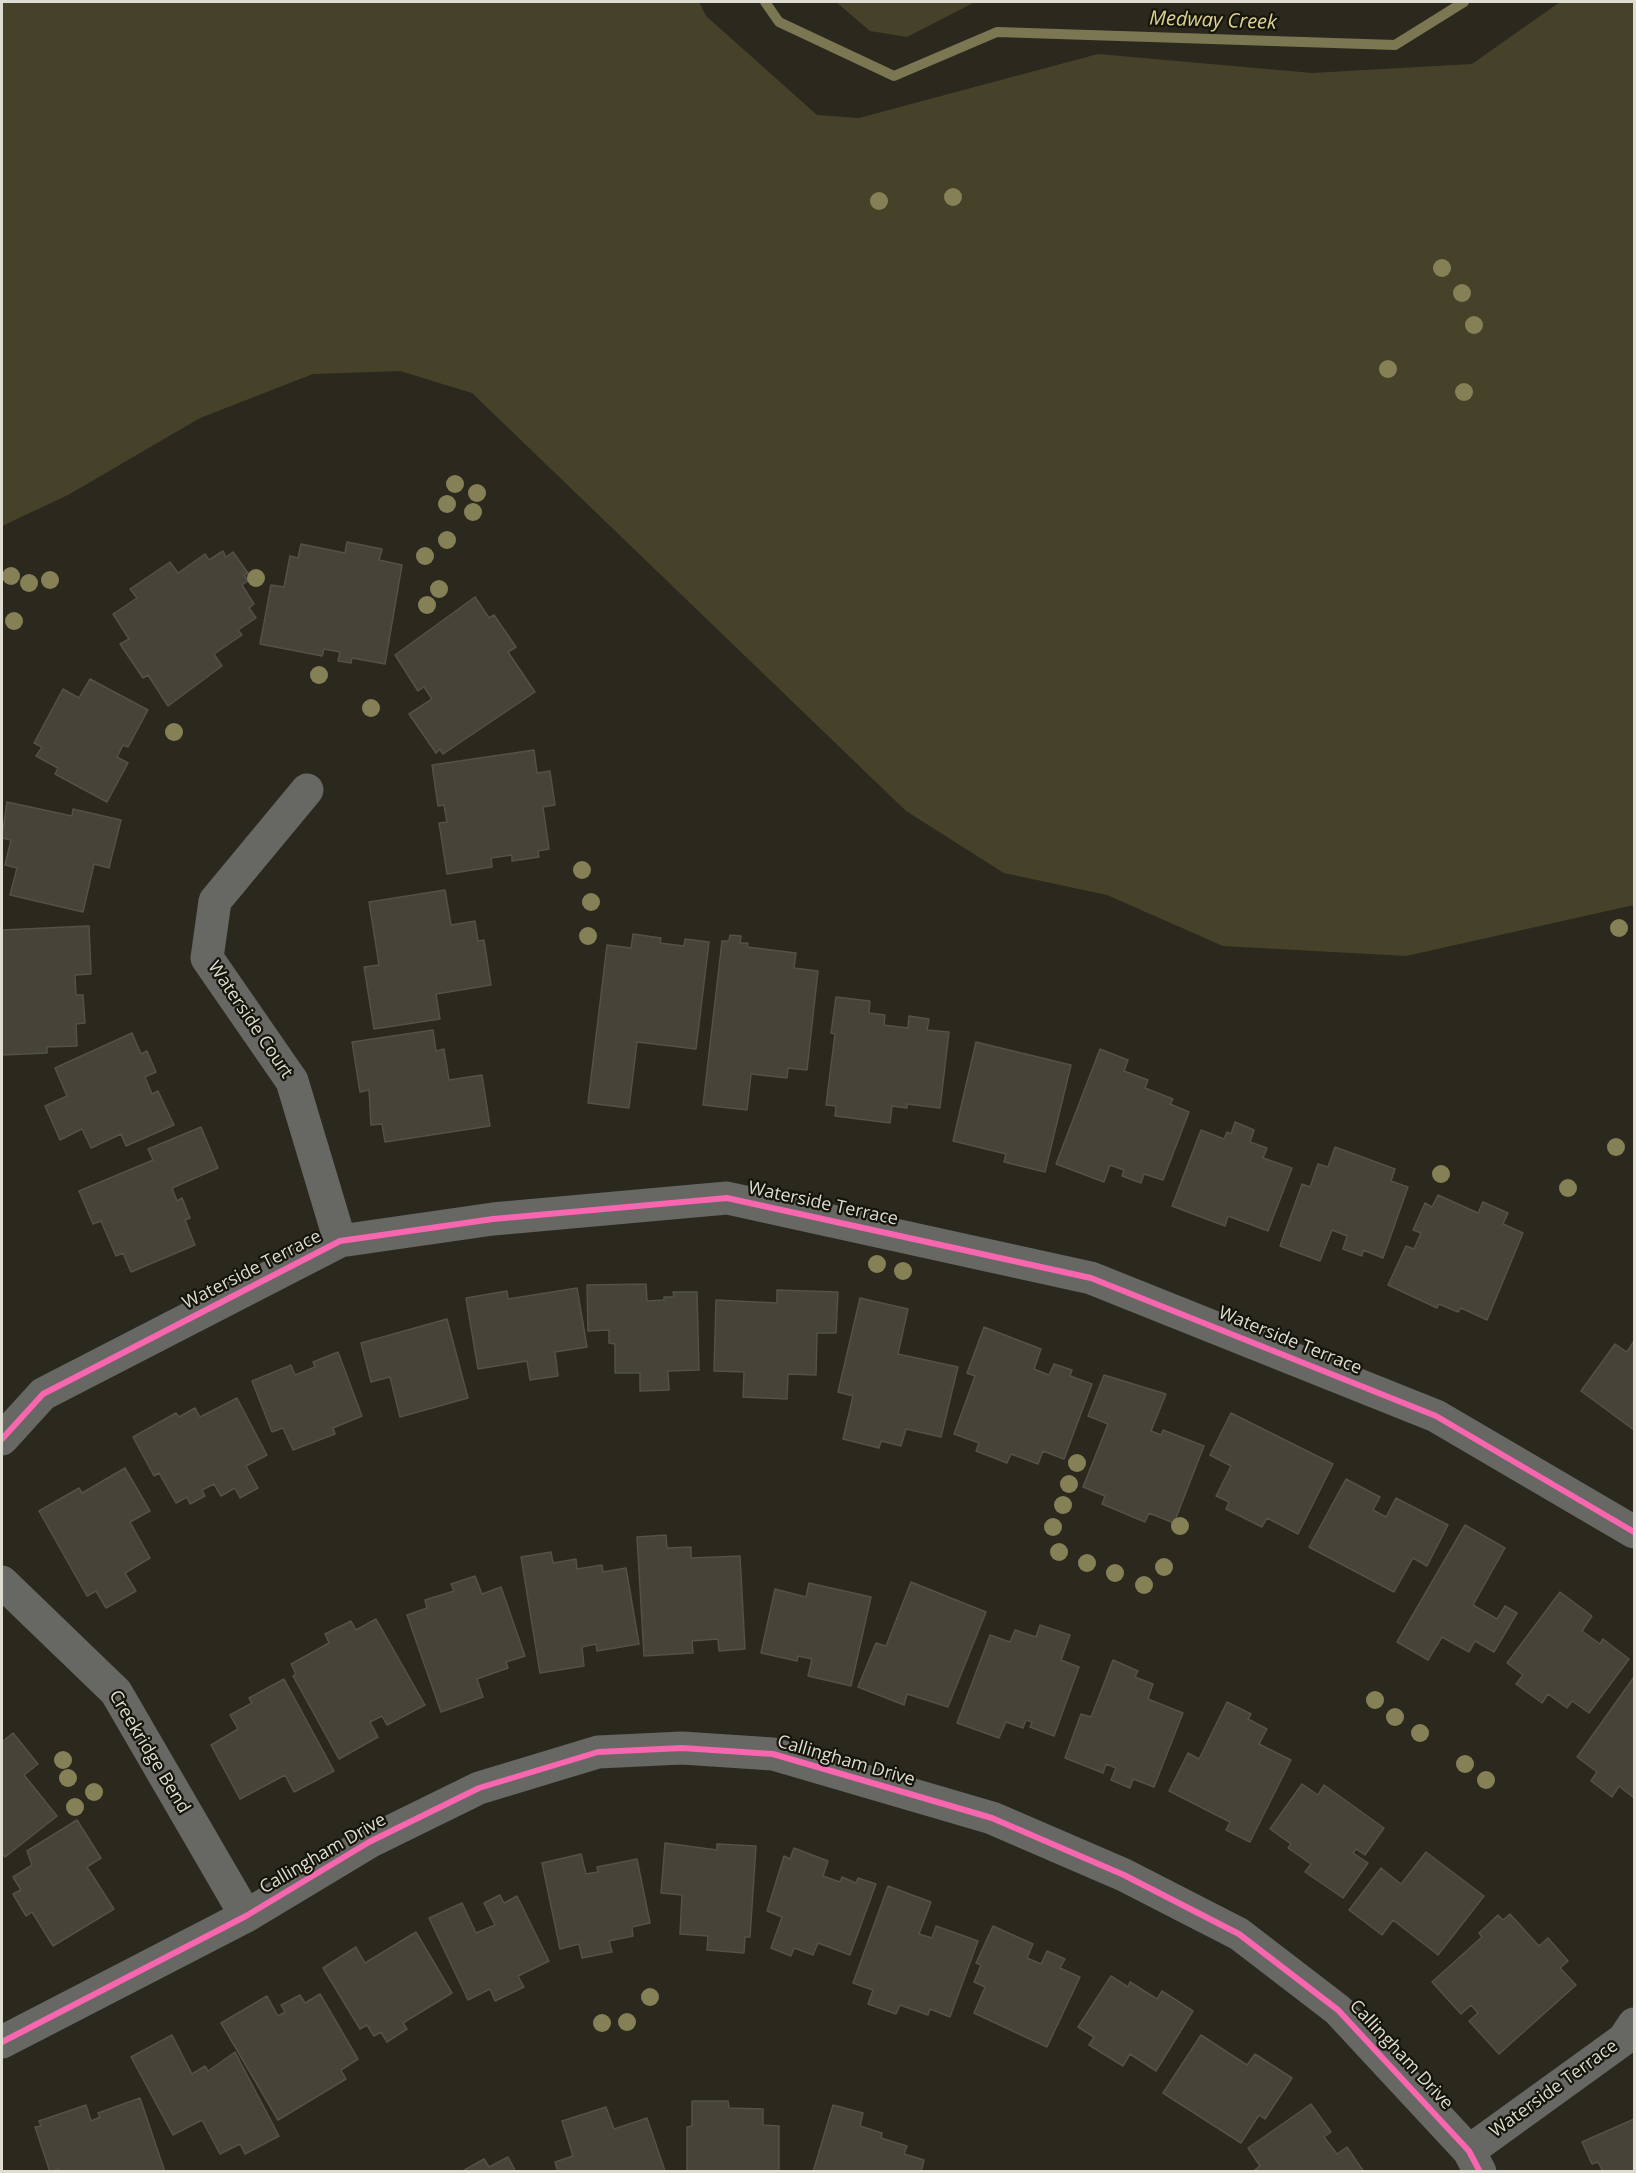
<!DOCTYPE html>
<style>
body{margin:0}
#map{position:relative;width:1636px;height:2173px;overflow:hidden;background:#2b291e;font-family:"Open Sans",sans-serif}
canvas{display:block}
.frame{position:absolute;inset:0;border:3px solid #dfddd1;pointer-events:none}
</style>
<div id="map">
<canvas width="1636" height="2173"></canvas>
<div class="frame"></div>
</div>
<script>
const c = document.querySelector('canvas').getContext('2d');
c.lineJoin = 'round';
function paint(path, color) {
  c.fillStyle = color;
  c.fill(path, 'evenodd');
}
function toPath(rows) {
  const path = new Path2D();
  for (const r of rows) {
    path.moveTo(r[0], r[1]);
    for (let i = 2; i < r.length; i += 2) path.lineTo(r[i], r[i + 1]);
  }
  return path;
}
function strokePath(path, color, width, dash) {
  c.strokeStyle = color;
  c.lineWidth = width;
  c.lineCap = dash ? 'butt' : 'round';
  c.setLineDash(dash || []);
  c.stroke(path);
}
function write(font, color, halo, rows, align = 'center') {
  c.font = font + ' "Open Sans",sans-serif';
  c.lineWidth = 4.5;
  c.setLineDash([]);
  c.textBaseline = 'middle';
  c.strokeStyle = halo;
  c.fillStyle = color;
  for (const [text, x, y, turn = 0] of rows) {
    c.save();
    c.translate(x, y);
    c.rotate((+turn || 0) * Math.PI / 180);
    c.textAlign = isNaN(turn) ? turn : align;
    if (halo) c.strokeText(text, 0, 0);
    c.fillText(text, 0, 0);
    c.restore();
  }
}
const green = toPath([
 [2,2,699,2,706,16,817,115,859,118,1098,54,1312,73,1472,64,1560,2,1634,2,1634,905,1406,956,1223,946,1107,895,1004,873,906,811,472,393,400,371,313,374,200,418,68,495,2,526],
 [836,2,975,2,907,37,870,31]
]);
const stream = toPath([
 [765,2,779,22,894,76,997,32,1395,45,1464,2]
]);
const building = toPath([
 [347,542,382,549,379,560,402,565,385,664,352,658,351,663,338,661,340,652,324,649,322,656,260,644,271,585,284,587,290,556,298,558,301,544,345,553,347,542],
 [223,551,226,557,233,552,248,573,244,575,248,581,242,585,254,604,249,608,256,618,238,630,242,635,214,654,222,666,168,706,148,675,143,678,120,644,129,639,113,614,137,598,130,589,170,562,178,573,205,554,209,560,223,551],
 [475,597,489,618,494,615,516,647,508,652,535,692,443,754,440,749,436,753,409,714,432,699,424,687,418,691,395,655,475,597],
 [90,679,148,710,128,747,123,745,117,757,128,763,107,802,55,774,58,768,36,756,42,747,34,743,63,689,79,698,90,679],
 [534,750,537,773,550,771,555,805,543,807,549,849,538,851,539,857,512,861,512,855,491,858,492,867,447,874,439,823,447,822,444,805,438,806,432,765,534,750],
 [7,802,72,816,73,809,121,820,109,868,94,864,83,912,10,895,17,868,5,865,11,840,2,838,7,802],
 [445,890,451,925,475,921,478,941,484,940,491,985,436,994,440,1019,374,1029,364,967,379,965,369,902,445,890],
 [89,926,91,974,75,975,76,995,83,995,85,1023,76,1024,77,1046,47,1047,47,1053,2,1055,2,930,89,926],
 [633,934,661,938,660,943,684,946,685,939,709,942,696,1049,637,1042,629,1108,588,1103,607,945,631,948,633,934],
 [730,935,741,936,740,943,748,943,747,947,796,953,794,968,818,971,807,1070,788,1068,787,1078,751,1074,747,1110,703,1105,722,941,729,941,730,935],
 [836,997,870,1001,869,1013,885,1015,884,1025,908,1028,909,1016,929,1019,927,1030,949,1032,940,1108,907,1104,907,1108,892,1106,890,1123,835,1116,836,1106,826,1105,835,1034,831,1033,836,997],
 [433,1030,436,1051,444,1049,449,1080,482,1075,490,1126,385,1142,382,1124,371,1125,369,1090,360,1092,352,1042,433,1030],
 [132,1033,141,1054,147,1051,156,1072,145,1077,152,1094,158,1091,174,1125,126,1146,121,1134,91,1148,82,1129,60,1140,45,1106,67,1096,55,1068,132,1033],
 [976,1042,1071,1065,1045,1172,1004,1162,1006,1154,953,1141,976,1042],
 [1100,1049,1128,1060,1124,1071,1148,1080,1145,1088,1173,1099,1170,1104,1189,1112,1163,1180,1144,1174,1141,1183,1122,1176,1124,1170,1110,1165,1104,1182,1056,1164,1100,1049],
 [1235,1122,1254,1130,1250,1142,1267,1148,1263,1158,1292,1168,1268,1231,1228,1216,1225,1226,1172,1206,1201,1130,1224,1139,1227,1132,1231,1134,1235,1122],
 [201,1127,218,1168,172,1188,177,1201,182,1198,190,1218,185,1220,195,1245,131,1272,123,1253,116,1256,101,1221,93,1224,79,1191,153,1160,148,1149,201,1127],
 [1335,1147,1395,1169,1391,1181,1408,1187,1383,1258,1363,1250,1362,1256,1343,1249,1347,1236,1332,1230,1320,1261,1280,1246,1302,1184,1310,1187,1318,1164,1328,1167,1335,1147],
 [1438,1195,1478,1213,1483,1202,1508,1213,1503,1224,1523,1233,1487,1320,1461,1308,1458,1312,1439,1304,1437,1308,1388,1285,1406,1246,1414,1249,1421,1233,1413,1230,1425,1203,1432,1207,1438,1195],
 [646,1284,647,1301,664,1300,664,1297,674,1297,673,1292,697,1292,699,1370,668,1371,669,1390,640,1391,640,1373,615,1373,615,1344,609,1343,609,1330,588,1331,587,1285,646,1284],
 [577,1288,587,1347,555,1352,558,1376,530,1380,527,1361,478,1369,466,1298,507,1291,508,1299,577,1288],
 [777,1290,838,1292,836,1333,817,1333,816,1375,788,1374,787,1399,743,1397,744,1372,714,1371,716,1300,777,1303,777,1290],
 [860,1298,908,1309,898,1354,958,1367,941,1437,906,1429,901,1446,881,1441,879,1448,843,1439,853,1396,838,1392,860,1298],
 [447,1319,468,1398,400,1417,390,1377,371,1382,361,1343,447,1319],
 [984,1327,1041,1349,1034,1369,1049,1375,1054,1364,1072,1370,1070,1376,1092,1384,1064,1459,1043,1451,1038,1464,1011,1454,1007,1463,976,1451,979,1443,954,1434,975,1376,967,1373,984,1327],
 [1634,1341,1634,1430,1581,1391,1615,1344,1627,1352,1634,1341],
 [338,1352,362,1416,333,1428,335,1434,293,1450,283,1428,272,1432,252,1381,291,1365,295,1375,315,1367,313,1362,338,1352],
 [1104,1375,1166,1394,1151,1431,1161,1435,1163,1430,1204,1446,1174,1523,1149,1513,1145,1522,1102,1504,1105,1496,1083,1487,1108,1424,1088,1416,1104,1375],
 [237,1398,267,1455,246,1466,258,1488,240,1498,235,1488,221,1496,214,1484,202,1490,205,1496,190,1504,187,1497,176,1503,159,1473,154,1476,133,1437,176,1413,179,1417,195,1408,200,1417,237,1398],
 [1231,1413,1333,1464,1298,1534,1267,1518,1262,1527,1226,1509,1229,1502,1216,1496,1231,1466,1210,1455,1231,1413],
 [125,1468,150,1511,130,1522,150,1558,125,1573,136,1591,106,1608,96,1591,87,1596,39,1511,79,1488,82,1493,125,1468],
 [1346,1479,1380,1497,1373,1510,1386,1517,1396,1498,1448,1525,1427,1566,1413,1558,1394,1592,1309,1547,1346,1479],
 [1465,1525,1505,1548,1473,1605,1497,1619,1505,1606,1517,1613,1494,1652,1475,1641,1469,1652,1442,1637,1428,1660,1397,1642,1465,1525],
 [666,1535,667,1548,691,1547,691,1558,740,1556,745,1649,719,1651,718,1639,692,1641,693,1653,644,1656,637,1537,666,1535],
 [551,1552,553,1563,576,1559,577,1569,602,1565,603,1572,626,1568,639,1644,597,1651,596,1644,582,1647,584,1666,540,1673,521,1557,551,1552],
 [475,1576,482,1594,501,1587,525,1656,506,1662,508,1668,477,1679,483,1697,441,1712,407,1615,427,1608,425,1600,454,1591,451,1584,475,1576],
 [911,1582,986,1612,948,1707,907,1694,904,1705,858,1687,876,1643,886,1646,911,1582],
 [809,1583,871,1597,851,1686,808,1676,812,1659,798,1656,797,1661,761,1653,775,1589,806,1597,809,1583],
 [1560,1592,1592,1616,1582,1631,1600,1644,1603,1639,1629,1659,1589,1713,1572,1701,1567,1708,1548,1694,1542,1703,1516,1684,1523,1675,1507,1663,1560,1592],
 [376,1619,425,1705,387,1725,382,1716,370,1722,378,1737,339,1759,293,1676,296,1674,291,1664,329,1643,325,1634,351,1621,356,1630,376,1619],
 [1040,1625,1070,1635,1061,1660,1079,1667,1054,1736,1030,1727,1032,1722,1026,1720,1023,1728,1006,1722,999,1738,957,1723,990,1635,1010,1642,1015,1630,1036,1637,1040,1625],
 [1113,1660,1138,1671,1135,1677,1153,1684,1148,1699,1183,1713,1154,1787,1133,1779,1130,1788,1111,1780,1116,1768,1106,1764,1103,1773,1065,1758,1081,1714,1091,1717,1113,1660],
 [1634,1677,1634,1798,1619,1786,1612,1797,1591,1781,1597,1772,1577,1757,1634,1677],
 [284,1679,334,1771,294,1792,285,1775,240,1799,211,1745,238,1729,230,1715,252,1703,249,1698,284,1679],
 [1227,1702,1251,1714,1248,1719,1267,1729,1259,1744,1291,1760,1250,1842,1226,1830,1230,1822,1169,1791,1188,1753,1199,1759,1227,1702],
 [13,1733,38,1764,24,1775,57,1816,5,1857,2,1853,2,1742,13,1733],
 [1302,1784,1318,1795,1324,1785,1384,1828,1365,1855,1356,1849,1353,1853,1368,1863,1343,1898,1305,1872,1311,1864,1288,1848,1291,1844,1270,1829,1302,1784],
 [77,1820,101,1858,87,1867,114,1909,53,1946,32,1912,26,1916,13,1894,21,1890,13,1877,32,1865,27,1851,77,1820],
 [665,1843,717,1850,717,1844,756,1846,750,1937,745,1937,744,1953,707,1950,708,1936,680,1934,682,1895,661,1893,665,1843],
 [794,1848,828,1861,823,1876,840,1882,842,1877,856,1883,858,1878,876,1884,850,1955,818,1943,813,1955,794,1948,791,1956,771,1948,782,1917,767,1911,784,1856,790,1859,794,1848],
 [1426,1852,1484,1896,1438,1955,1393,1920,1382,1935,1349,1910,1381,1868,1401,1884,1426,1852],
 [581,1854,586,1874,598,1872,597,1867,637,1859,650,1923,632,1927,633,1936,609,1941,612,1952,582,1958,579,1944,560,1949,542,1863,581,1854],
 [888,1886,931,1902,919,1934,932,1938,936,1926,978,1941,950,2017,930,2009,928,2015,900,2005,896,2014,868,2004,873,1990,853,1983,888,1886],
 [500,1895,504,1903,517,1896,549,1961,518,1976,524,1987,495,2001,490,1989,468,2000,429,1918,462,1903,476,1933,495,1925,484,1903,500,1895],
 [1510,1914,1539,1946,1548,1938,1568,1961,1560,1968,1576,1985,1499,2054,1469,2021,1478,2013,1471,2005,1461,2014,1432,1982,1482,1937,1479,1933,1498,1915,1503,1920,1510,1914],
 [993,1926,1033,1944,1027,1958,1041,1964,1047,1951,1065,1959,1060,1968,1080,1977,1047,2047,974,2013,985,1987,974,1982,981,1965,976,1963,993,1926],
 [416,1932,452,1993,403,2023,407,2029,387,2042,381,2032,374,2036,367,2025,360,2029,323,1968,356,1947,365,1963,416,1932],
 [1111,1976,1128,1987,1130,1982,1157,1999,1162,1991,1193,2011,1156,2071,1130,2054,1123,2066,1089,2045,1094,2037,1078,2027,1111,1976],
 [320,1994,358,2059,341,2070,346,2079,278,2120,221,2023,267,1996,278,2016,285,2012,281,2005,300,1995,305,2003,320,1994],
 [172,2035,192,2074,205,2066,208,2071,235,2052,279,2136,245,2154,240,2144,220,2154,202,2120,173,2135,131,2057,172,2035],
 [1201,2035,1247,2065,1255,2054,1292,2078,1265,2119,1259,2115,1241,2143,1163,2093,1201,2035],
 [140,2098,165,2172,59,2172,59,2169,50,2172,35,2127,41,2126,39,2121,86,2105,91,2121,100,2117,98,2113,140,2098],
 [692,2101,728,2101,729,2108,763,2109,763,2125,779,2126,779,2172,687,2172,687,2127,692,2126,692,2101],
 [1311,2104,1331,2132,1324,2137,1337,2154,1347,2147,1364,2172,1252,2172,1260,2166,1248,2148,1311,2104],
 [833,2105,863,2113,860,2126,882,2133,881,2138,907,2146,904,2154,924,2160,921,2172,813,2172,833,2105],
 [606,2107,614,2129,647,2118,665,2171,558,2172,555,2162,573,2156,562,2121,606,2107],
 [1634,2119,1634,2172,1600,2172,1602,2170,1598,2162,1592,2164,1582,2142,1634,2119],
 [508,2157,516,2172,461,2172,484,2159,489,2167,508,2157]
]);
const minor = toPath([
 [307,790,215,901,207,958,292,1081,340,1241],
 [2,1439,43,1394,340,1241,493,1219,727,1198,1091,1278,1436,1416,1634,1532],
 [2,1582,116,1692,246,1916],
 [2,2042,246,1916,369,1842,479,1788,598,1752,682,1748,773,1754,992,1818,1124,1875,1239,1934,1338,2010,1469,2151,1480,2172],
 [1469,2151,1624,2039,1634,2024]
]);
const cycleway = toPath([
 [2,1439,43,1394,340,1241,493,1219,727,1198,1091,1278,1436,1416,1634,1532],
 [2,2042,246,1916,369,1842,479,1788,598,1752,682,1748,773,1754,992,1818,1124,1875,1239,1934,1338,2010,1469,2151,1480,2172]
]);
const trees = [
 [953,197],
 [879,201],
 [1442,268],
 [1462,293],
 [1474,325],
 [1388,369],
 [1464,392],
 [455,484],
 [477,493],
 [447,504],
 [473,512],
 [447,540],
 [425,556],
 [11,576],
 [256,578],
 [50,580],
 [29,583],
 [439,589],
 [427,605],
 [14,621],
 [319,675],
 [371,708],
 [174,732],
 [582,870],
 [591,902],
 [1619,928],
 [588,936],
 [1616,1147],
 [1441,1174],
 [1568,1188],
 [877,1264],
 [903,1271],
 [1077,1463],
 [1069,1484],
 [1063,1505],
 [1180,1526],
 [1053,1527],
 [1059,1552],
 [1087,1563],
 [1164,1567],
 [1115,1573],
 [1144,1585],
 [1375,1700],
 [1395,1717],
 [1420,1733],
 [63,1760],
 [1465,1764],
 [68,1778],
 [1486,1780],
 [94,1792],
 [75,1807],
 [650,1997],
 [627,2022],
 [602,2023]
];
const streetNames = [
 ["Waterside Court",250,1020,56],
 ["Waterside Terrace",823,1204,12],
 ["Waterside Terrace",252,1270,-27],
 ["Waterside Terrace",1290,1341,22],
 ["Creekridge Bend",149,1752,59],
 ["Callingham Drive",846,1761,16],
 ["Callingham Drive",323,1854,-30],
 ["Callingham Drive",1401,2055,47],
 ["Waterside Terrace",1554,2089,-36]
];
const waterNames = [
 ["Medway Creek",1213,21,2]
];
paint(green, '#46422a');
strokePath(stream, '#7c7753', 10);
paint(building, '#464438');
strokePath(building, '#535148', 1.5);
strokePath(minor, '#676763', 33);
strokePath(cycleway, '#f766af', 6);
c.fillStyle = '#868057';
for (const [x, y] of trees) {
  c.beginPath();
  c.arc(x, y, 9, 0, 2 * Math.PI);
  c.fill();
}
write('18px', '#dfddd1', '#16150c', streetNames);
write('italic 20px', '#ddd391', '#16150c', waterNames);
</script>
